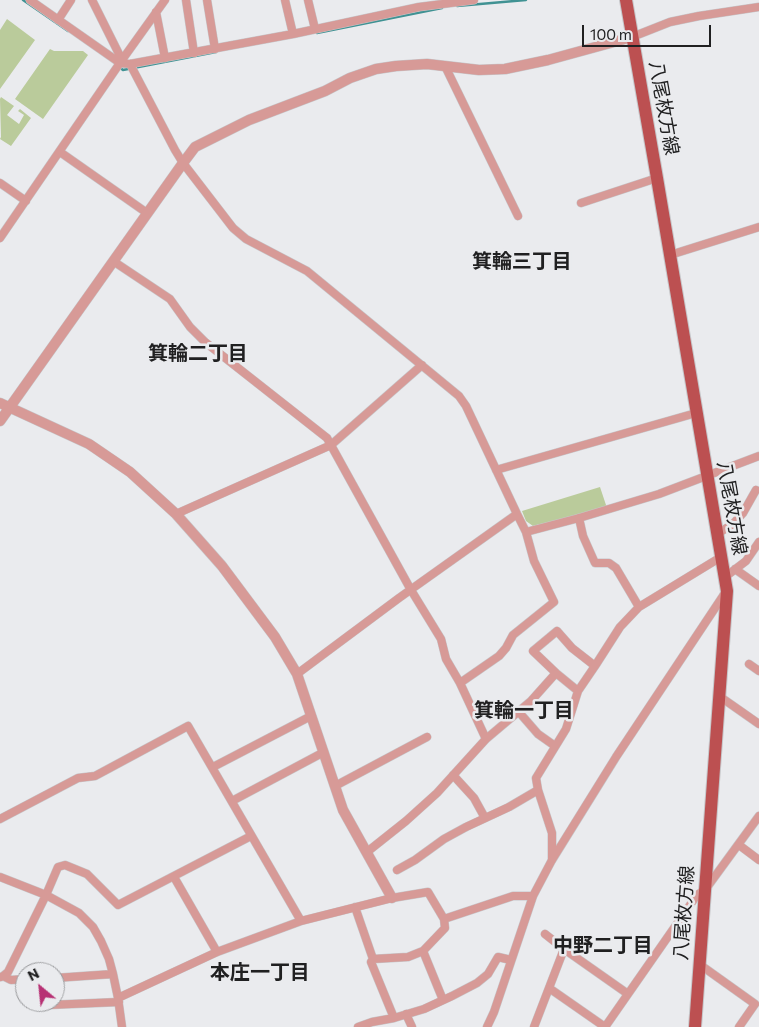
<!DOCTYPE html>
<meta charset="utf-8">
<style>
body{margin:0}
#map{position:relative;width:759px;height:1027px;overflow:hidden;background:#eaebee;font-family:Commissioner,sans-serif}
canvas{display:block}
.north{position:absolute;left:15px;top:962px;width:50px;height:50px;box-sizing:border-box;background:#eaebee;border:1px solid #999a9c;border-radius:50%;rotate:332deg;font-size:14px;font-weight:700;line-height:20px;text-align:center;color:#202021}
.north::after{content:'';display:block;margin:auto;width:18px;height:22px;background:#b73174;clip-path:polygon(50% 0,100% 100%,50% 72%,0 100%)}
.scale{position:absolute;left:582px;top:25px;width:129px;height:22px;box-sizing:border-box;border:2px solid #202021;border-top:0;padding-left:6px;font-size:15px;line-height:18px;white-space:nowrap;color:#202021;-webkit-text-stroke:4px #eaebee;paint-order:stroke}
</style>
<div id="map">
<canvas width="759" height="1027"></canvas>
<div class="north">N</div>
<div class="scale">100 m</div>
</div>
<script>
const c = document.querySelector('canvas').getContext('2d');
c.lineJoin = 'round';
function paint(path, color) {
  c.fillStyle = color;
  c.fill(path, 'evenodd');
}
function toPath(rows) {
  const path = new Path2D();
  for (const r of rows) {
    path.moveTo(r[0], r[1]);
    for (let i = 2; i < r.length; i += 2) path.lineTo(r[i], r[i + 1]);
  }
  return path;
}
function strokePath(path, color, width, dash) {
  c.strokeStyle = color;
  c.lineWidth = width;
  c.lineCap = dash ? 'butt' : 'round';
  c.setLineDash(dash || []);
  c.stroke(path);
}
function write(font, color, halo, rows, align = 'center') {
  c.font = font + ' Commissioner,"Noto Sans JP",sans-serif';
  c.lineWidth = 5;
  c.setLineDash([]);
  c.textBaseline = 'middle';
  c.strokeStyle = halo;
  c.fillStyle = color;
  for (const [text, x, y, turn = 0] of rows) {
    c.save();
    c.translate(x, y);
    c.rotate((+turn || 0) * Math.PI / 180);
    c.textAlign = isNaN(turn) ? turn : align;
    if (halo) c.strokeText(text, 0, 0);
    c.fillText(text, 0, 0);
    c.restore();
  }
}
const green = toPath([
 [7,19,35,40,0,89,0,30],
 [50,49,54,51,83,51,88,55,43,119,15,99],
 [1,97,14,106,7,115,19,124,24,115,18,111,20,109,31,118,11,146,0,139,1,137,0,99],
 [600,487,607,508,533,526,526,521,522,511]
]);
const stream = toPath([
 [23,0,68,31],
 [457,6,526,0],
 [317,33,442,8],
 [119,67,123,70,216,52]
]);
const minor = toPath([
 [30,0,120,63,130,64,293,34,419,7,474,0],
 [92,0,122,60],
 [186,0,194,53],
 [207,0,215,49],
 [285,0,293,34],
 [308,0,315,29],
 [156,12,165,58],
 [58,20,71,0],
 [632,37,670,22,699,16,759,7],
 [130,64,175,150,183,163,233,228,246,239,307,271,459,396,466,406,517,514,526,532,534,561,554,602,513,635,506,648,499,656,460,683],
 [445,66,518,216],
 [60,152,147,213],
 [0,183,26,201],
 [581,203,657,178],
 [0,238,122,60,165,0],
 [670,255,759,227],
 [113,261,170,299,190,327,205,342,327,438,411,590,441,639,446,659,460,683,486,739],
 [496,470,696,413],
 [176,514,331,445,422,365],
 [579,518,583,536,595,563,609,563,616,568,639,607],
 [526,532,579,518,659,494,759,456],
 [717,534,733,524,743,513,756,490],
 [735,569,759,586],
 [725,577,746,561,759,542],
 [749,664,759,671],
 [297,674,399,598,517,514],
 [578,691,556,673,533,651,557,631,572,648,595,666],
 [719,696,759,724],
 [518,711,538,734,555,746],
 [213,767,311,716],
 [453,775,474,798,485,818],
 [335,786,427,737],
 [232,801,324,752],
 [0,819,78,778,95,776,188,726,301,921,392,898,428,892,444,919,513,896,533,896],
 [739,845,759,860],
 [367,852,406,821,437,793,486,739,531,701,556,673],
 [552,860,552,833,538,790,536,778,566,729,578,691,595,666,620,627,639,607,721,557],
 [397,870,415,860,444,839,466,827,509,807,538,790],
 [0,877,46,895,79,913,93,927,101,941,109,959,113,974,118,998,122,1027],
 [174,877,217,952],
 [355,907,373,959,371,962,394,1018],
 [545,934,564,949,628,994],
 [423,951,443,1000],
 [373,959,408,957,423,951,445,928,444,919],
 [699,964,755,1004,739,1027],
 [3,976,8,972,46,895,58,867,65,865,87,874,118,905,251,836],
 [1,977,3,976,11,980,25,979],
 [55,978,113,974],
 [549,988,605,1027],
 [118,998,217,952,301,921],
 [48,1005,119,1002],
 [406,1014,412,1027],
 [358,1027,372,1022,394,1018,424,1009,452,996,477,983,488,974,498,957,511,960],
 [487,1027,494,1012,533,896,552,860,616,757,725,593],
 [534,1027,564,949],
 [605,1027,697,895,705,890,759,816]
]);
const tertiary = toPath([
 [0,403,89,444,130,472,176,514,222,566,275,637,297,674,343,810,392,898],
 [0,421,183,163,195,147,249,120,325,91,350,78,376,69,396,66,427,64,479,70,505,69,548,60,632,37]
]);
const primary = toPath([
 [626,0,657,178,727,591,695,1027]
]);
const streetNames = [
 ["八尾枚方線",664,108,80],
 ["八尾枚方線",732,508,80],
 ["八尾枚方線",684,913,-86]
];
const neighbourhoodNames = [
 ["箕輪三丁目",522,261],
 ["箕輪二丁目",198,353],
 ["箕輪一丁目",524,710],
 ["中野二丁目",603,945],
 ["本庄一丁目",260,972]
];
paint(green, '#bacb9b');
strokePath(stream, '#409293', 2.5);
strokePath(minor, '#c6c6c9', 9);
strokePath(tertiary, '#c6c6c9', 11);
strokePath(primary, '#c6c6c9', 14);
strokePath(minor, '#d79a97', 8);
strokePath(tertiary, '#d79a97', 10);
strokePath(primary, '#bc5051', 12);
write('19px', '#202021', '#eaebee', streetNames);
write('bold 20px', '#202021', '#eaebee', neighbourhoodNames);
</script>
